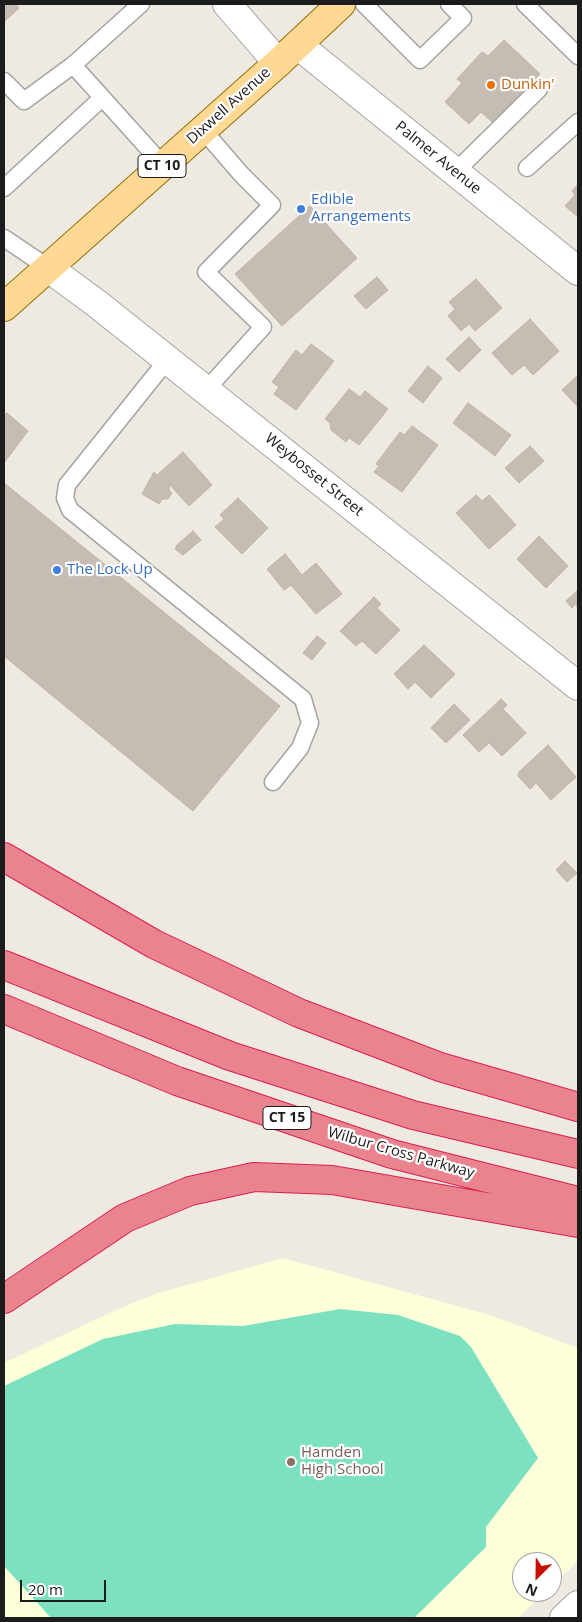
<!DOCTYPE html>
<style>
body{margin:0}
#map{position:relative;width:582px;height:1622px;overflow:hidden;background:#eeeae1;font-family:"Open Sans",sans-serif}
canvas{display:block}
.frame{position:absolute;inset:0;border:5px solid #1c1c1c;pointer-events:none}
.north{position:absolute;left:512px;top:1552px;width:50px;height:50px;box-sizing:border-box;background:#fff;border:1px solid #a4a4a4;border-radius:50%;rotate:203deg;font-size:14px;font-weight:700;line-height:20px;text-align:center;color:#1c1c1c}
.north::after{content:'';display:block;margin:auto;width:18px;height:22px;background:#c70f00;clip-path:polygon(50% 0,100% 100%,50% 72%,0 100%)}
.scale{position:absolute;left:20px;top:1580px;width:86px;height:22px;box-sizing:border-box;border:2px solid #1c1c1c;border-top:0;padding-left:6px;font-size:15px;line-height:18px;white-space:nowrap;color:#1c1c1c;-webkit-text-stroke:4px #fff;paint-order:stroke}
</style>
<div id="map">
<canvas width="582" height="1622"></canvas>
<div class="frame"></div>
<div class="north">N</div>
<div class="scale">20 m</div>
</div>
<script>
const c = document.querySelector('canvas').getContext('2d');
c.lineJoin = 'round';
function paint(path, color) {
  c.fillStyle = color;
  c.fill(path, 'evenodd');
}
function toPath(rows) {
  const path = new Path2D();
  for (const r of rows) {
    path.moveTo(r[0], r[1]);
    for (let i = 2; i < r.length; i += 2) path.lineTo(r[i], r[i + 1]);
  }
  return path;
}
function strokePath(path, color, width, dash) {
  c.strokeStyle = color;
  c.lineWidth = width;
  c.lineCap = dash ? 'butt' : 'round';
  c.setLineDash(dash || []);
  c.stroke(path);
}
function write(font, color, halo, rows, align = 'center') {
  c.font = font + ' "Open Sans",sans-serif';
  c.lineWidth = 4.5;
  c.setLineDash([]);
  c.textBaseline = 'middle';
  c.strokeStyle = halo;
  c.fillStyle = color;
  for (const [text, x, y, turn = 0] of rows) {
    c.save();
    c.translate(x, y);
    c.rotate((+turn || 0) * Math.PI / 180);
    c.textAlign = isNaN(turn) ? turn : align;
    if (halo) c.strokeText(text, 0, 0);
    c.fillText(text, 0, 0);
    c.restore();
  }
}
const education = toPath([
 [283,1258,493,1316,578,1348,578,1561,552,1586,552,1562,522,1562,522,1592,545,1592,518,1618,4,1618,4,1363,114,1311,155,1294]
]);
const pitch = toPath([
 [340,1309,398,1315,460,1336,471,1347,538,1458,486,1527,486,1547,414,1618,51,1618,4,1566,4,1386,103,1339,175,1324,243,1326]
]);
const building = toPath([
 [4,4,16,4,19,8,4,22,4,4],
 [504,40,540,74,493,123,481,112,469,124,445,102,462,83,457,79,482,52,488,56,504,40],
 [578,184,578,217,565,206,575,195,572,191,578,184],
 [310,206,357,258,282,326,235,274,310,206],
 [377,277,388,290,366,309,354,296,377,277],
 [476,279,502,308,475,331,469,324,461,331,448,316,455,309,449,302,476,279],
 [530,319,559,351,533,375,524,365,512,375,492,353,530,319],
 [469,337,481,350,459,372,446,359,469,337],
 [311,344,334,361,296,410,274,394,279,387,272,382,296,350,302,355,311,344],
 [428,366,442,378,423,403,408,391,428,366],
 [578,375,578,407,562,390,578,375],
 [349,389,360,397,365,391,388,409,359,445,349,438,346,442,331,430,330,423,325,419,349,389],
 [468,403,511,435,495,456,453,423,468,403],
 [7,413,28,431,4,463,4,416,7,413],
 [412,426,438,445,402,492,374,472,379,466,376,464,400,432,404,435,412,426],
 [530,446,544,461,519,483,505,468,530,446],
 [183,452,212,485,189,506,170,485,169,490,172,493,168,499,162,499,159,504,142,494,154,472,157,475,183,452],
 [4,483,280,706,193,811,4,656,4,483],
 [476,495,482,501,489,495,516,525,489,549,456,513,476,495],
 [238,498,268,528,242,554,215,527,224,519,220,515,238,498],
 [193,531,201,540,183,555,175,549,177,545,193,531],
 [539,536,568,566,546,588,517,559,539,536],
 [285,554,302,575,316,563,342,594,316,614,291,585,284,590,267,569,285,554],
 [578,590,578,608,575,604,572,608,566,601,578,590],
 [374,597,381,604,377,608,400,630,376,654,362,641,356,646,340,631,374,597],
 [317,636,326,643,312,660,303,653,317,636],
 [424,645,455,674,431,698,415,682,408,689,394,674,424,645],
 [501,699,507,705,503,709,526,733,502,756,489,743,479,752,463,735,501,699],
 [454,704,470,720,446,743,431,728,454,704],
 [548,745,576,777,551,800,536,783,530,789,518,776,519,772,548,745],
 [565,861,577,873,567,882,556,870,565,861]
]);
const service = toPath([
 [141,4,73,65,163,165],
 [364,4,420,60,463,18,449,4],
 [525,4,578,56],
 [4,81,24,101,73,65],
 [203,130,241,174,272,205,206,272,263,327,206,390],
 [527,168,578,122],
 [455,172,539,89],
 [4,188,102,98],
 [4,238,47,267],
 [168,359,67,485,65,498,70,510,303,699,310,723,300,748,273,782]
]);
const minor = toPath([
 [227,4,278,63],
 [298,45,578,271],
 [47,267,96,303,578,686],
 [564,1618,578,1605]
]);
const primary = toPath([
 [4,307,278,63,341,4]
]);
const motorway = toPath([
 [4,857,154,944,299,1013,440,1067,578,1107],
 [4,965,230,1056,413,1115,578,1154],
 [4,1009,177,1081,392,1154,578,1201],
 [4,1299,125,1218,190,1191,254,1177,332,1180,578,1223]
]);
const markers = [
 [491,85,5,"#e8710a"],
 [301,209,5,"#3f7fe0"],
 [57,570,5,"#3f7fe0"],
 [291,1462,5,"#8d6e63"]
];
const shields = [
 [162,166,48],
 [287,1118,48]
];
const shieldNames = [
 ["CT 10",162,166],
 ["CT 15",287,1118]
];
const foodNames = [
 ["Dunkin'",501,85]
];
const streetNames = [
 ["Dixwell Avenue",229,106,-42],
 ["Palmer Avenue",438,158,39],
 ["Weybosset Street",314,475,39],
 ["Wilbur Cross Parkway",401,1153,16]
];
const shopNames = [
 ["Edible",311,200],
 ["Arrangements",311,217],
 ["The Lock Up",67,570]
];
const educationNames = [
 ["Hamden",301,1453],
 ["High School",301,1470]
];
paint(education, '#fcffd8');
paint(pitch, '#7be1c1');
paint(building, '#c5bdb4');
strokePath(building, '#c0b2a3', 1);
strokePath(service, '#a3a3a3', 19);
strokePath(minor, '#a3a3a3', 30);
strokePath(primary, '#936e00', 30);
strokePath(motorway, '#dc1d50', 30);
strokePath(service, '#fff', 16);
strokePath(minor, '#fff', 28);
strokePath(primary, '#ffd994', 28);
strokePath(motorway, '#e9848f', 28);
for (const [x, y, r, color] of markers) {
  const dot = new Path2D();
  dot.arc(x, y, r, 0, 2 * Math.PI);
  c.fillStyle = color;
  c.fill(dot);
  strokePath(dot, '#fff', 2);
}
for (const [x, y, w] of shields) {
  const box = new Path2D();
  box.roundRect(x - w / 2, y - 11.5, w, 23, 4);
  c.fillStyle = '#fff';
  c.fill(box);
  strokePath(box, '#1c1c1c', 1);
}
write('bold 14px', '#1c1c1c', null, shieldNames);
write('15px', '#c56008', '#fff', foodNames, 'left');
write('15px', '#1c1c1c', '#fff', streetNames);
write('15px', '#366cbe', '#fff', shopNames, 'left');
write('15px', '#785e54', '#fff', educationNames, 'left');
</script>
